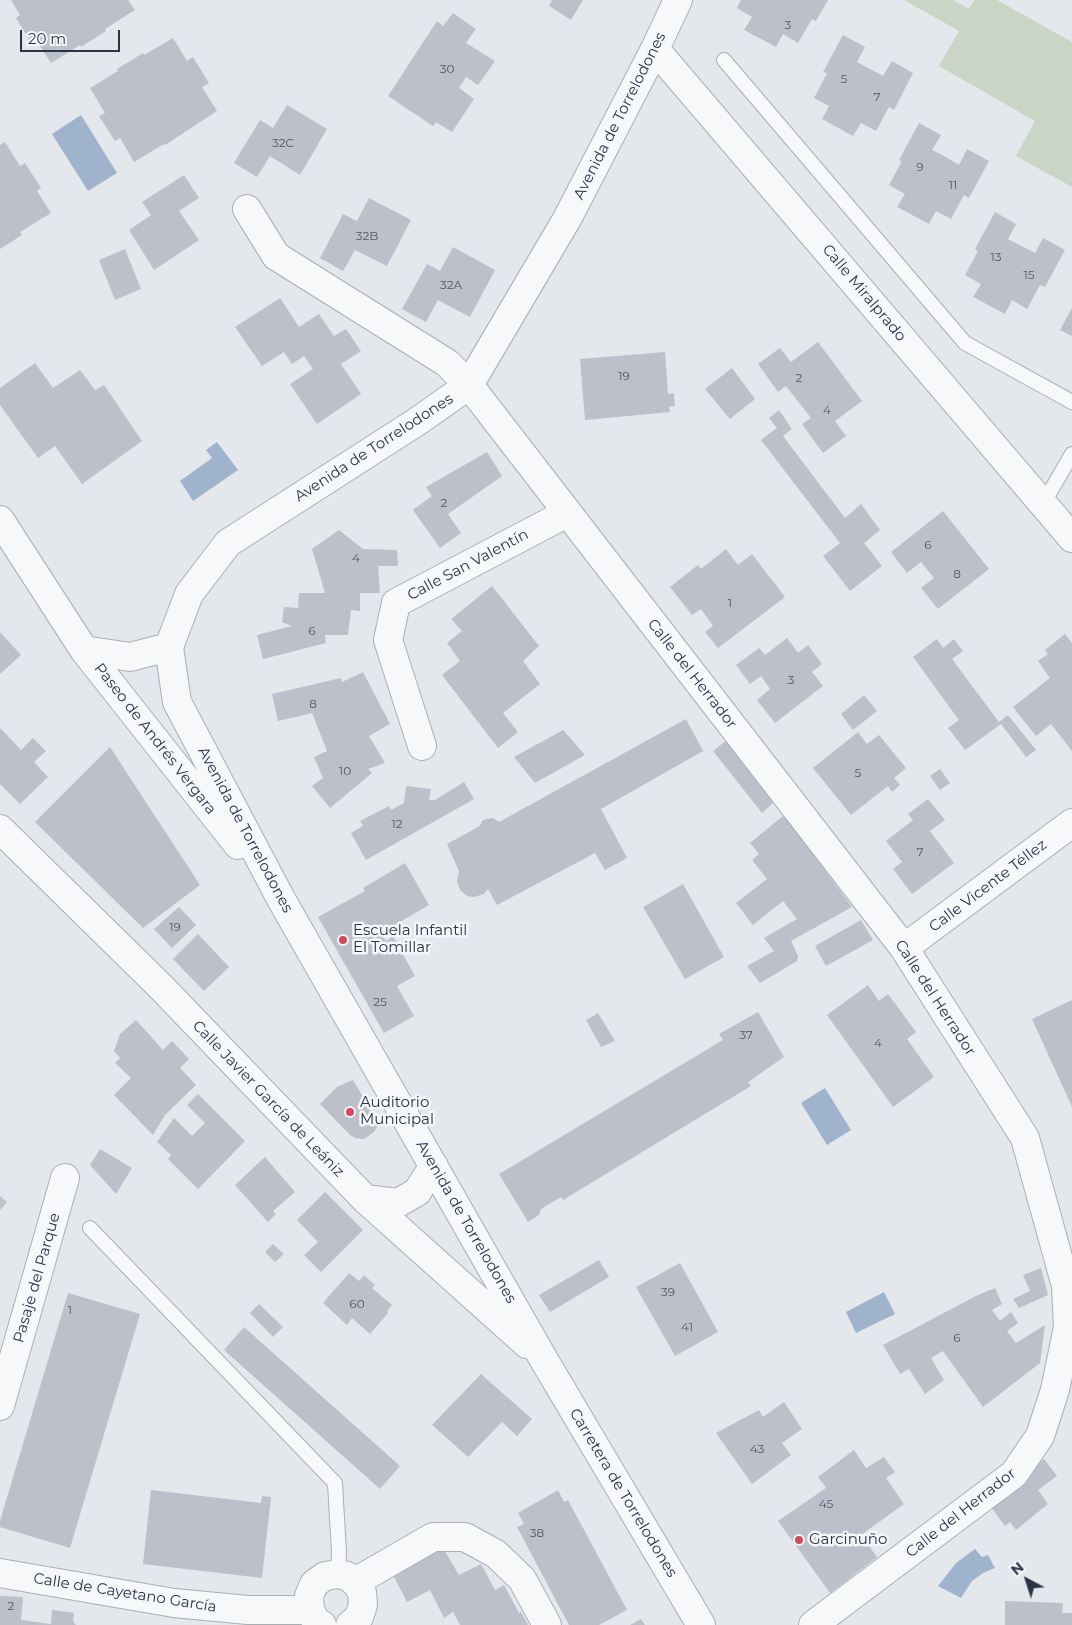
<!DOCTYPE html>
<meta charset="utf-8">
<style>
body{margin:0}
#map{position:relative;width:1072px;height:1625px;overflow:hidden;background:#e4e7ec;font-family:Montserrat,sans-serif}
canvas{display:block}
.north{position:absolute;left:1002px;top:1555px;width:50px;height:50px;-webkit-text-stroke:4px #f4f6f9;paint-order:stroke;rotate:320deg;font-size:14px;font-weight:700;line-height:20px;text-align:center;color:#2b3445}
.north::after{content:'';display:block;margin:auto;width:18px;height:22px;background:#2b3445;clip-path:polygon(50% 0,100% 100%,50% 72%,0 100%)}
.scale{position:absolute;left:20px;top:30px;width:100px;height:22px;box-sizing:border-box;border:2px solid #2b3445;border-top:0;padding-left:6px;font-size:15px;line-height:18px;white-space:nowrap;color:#2b3445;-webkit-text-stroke:4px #f4f6f9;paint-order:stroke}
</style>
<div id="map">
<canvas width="1072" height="1625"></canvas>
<div class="north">N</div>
<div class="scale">20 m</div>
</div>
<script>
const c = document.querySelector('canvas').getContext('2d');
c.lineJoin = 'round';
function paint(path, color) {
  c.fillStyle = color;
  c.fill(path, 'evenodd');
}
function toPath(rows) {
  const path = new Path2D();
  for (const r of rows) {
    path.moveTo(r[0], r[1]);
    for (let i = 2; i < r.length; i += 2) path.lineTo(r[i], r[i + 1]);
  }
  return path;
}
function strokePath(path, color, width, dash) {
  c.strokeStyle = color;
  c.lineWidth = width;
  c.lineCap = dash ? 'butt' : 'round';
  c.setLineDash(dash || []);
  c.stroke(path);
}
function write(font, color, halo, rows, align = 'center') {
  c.font = font + ' Montserrat,sans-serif';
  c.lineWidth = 5;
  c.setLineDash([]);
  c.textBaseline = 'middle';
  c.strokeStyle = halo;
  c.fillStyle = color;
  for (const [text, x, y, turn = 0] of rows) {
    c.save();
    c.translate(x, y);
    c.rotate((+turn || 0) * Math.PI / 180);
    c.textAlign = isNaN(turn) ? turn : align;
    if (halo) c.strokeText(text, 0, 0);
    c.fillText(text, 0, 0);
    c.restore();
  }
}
const green = toPath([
 [904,0,953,0,969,9,974,0,997,0,1072,42,1072,187,1016,156,1035,121,939,66,959,31]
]);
const water = toPath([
 [81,115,117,173,88,191,52,134],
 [217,442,238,470,193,501,180,481,212,458,206,450],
 [825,1088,851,1130,827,1145,801,1103],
 [884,1292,895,1314,856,1333,846,1312],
 [975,1549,982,1557,988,1555,995,1568,983,1573,972,1581,961,1598,938,1586,956,1563]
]);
const building = toPath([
 [11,0,128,0,135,10,105,29,106,31,81,47,80,45,51,63,36,40,31,43,16,18,20,15],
 [552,0,583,0,571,20,549,6],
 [741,0,828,0,816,21,812,19,798,43,783,34,776,47,744,30,752,17,737,8],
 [453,13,476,29,466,43,495,61,478,85,466,77,459,88,474,99,452,132,436,122,433,126,388,96,437,21,443,26],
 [843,35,865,47,857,62,883,76,892,61,913,73,894,110,889,107,876,131,861,123,853,136,822,119,829,106,814,98,827,73,823,72],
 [173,38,187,61,193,57,209,83,202,87,217,111,165,145,164,144,134,162,120,138,115,141,99,116,105,113,90,88,118,71,117,69,143,53,144,55],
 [287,105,327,129,300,175,270,156,257,177,234,163,260,120,273,128],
 [919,123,941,135,932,150,946,157,959,165,967,149,989,161,969,198,964,195,951,219,936,211,929,224,897,207,905,194,889,185,902,161,899,160],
 [5,142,20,166,25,163,41,188,37,191,51,213,20,232,22,235,0,249,0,145],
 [184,175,199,198,179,211,199,240,154,270,129,230,151,215,142,202],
 [369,198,411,220,387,266,355,250,343,271,320,258,343,214,357,221],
 [995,212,1016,224,1008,239,1035,253,1043,238,1065,250,1045,287,1040,285,1027,309,1012,300,1005,314,973,297,981,284,965,275,978,251,975,249],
 [453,247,495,270,470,317,438,300,426,322,402,309,427,264,440,271],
 [125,249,141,289,115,300,99,260],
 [280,298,299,327,319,314,334,336,346,329,361,351,341,364,361,394,317,424,290,384,313,369,304,356,292,364,284,352,262,366,235,327],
 [1072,308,1072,336,1060,330],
 [818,342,862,401,835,421,846,436,823,453,802,424,811,418,786,386,778,392,758,364,780,348,791,362],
 [665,352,668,394,674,393,675,406,669,407,670,412,585,420,580,359],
 [35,363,53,388,80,370,95,390,104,385,142,441,82,484,55,446,38,458,0,405,0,388],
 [732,368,755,399,730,419,705,389],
 [779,410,792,429,783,436,845,518,861,504,880,530,864,543,882,566,850,591,823,556,840,543,761,440,777,428,769,418],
 [487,452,502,476,448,514,461,533,440,548,413,510,432,496,426,487],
 [943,511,989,569,938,609,921,588,934,578,921,562,907,573,891,552],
 [339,530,363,549,397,550,398,566,378,566,380,593,360,593,360,611,351,610,348,635,325,635,326,643,263,659,257,635,292,626,282,622,284,607,298,608,299,593,325,593,312,549],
 [726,549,738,565,752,554,785,597,718,648,705,632,713,626,701,609,692,615,670,587,698,565,701,569],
 [492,586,539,646,523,661,540,684,503,713,518,732,498,748,442,675,460,661,447,643,462,631,451,619],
 [0,632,21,655,0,674],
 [1065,634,1072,643,1072,751,1051,724,1036,736,1013,707,1050,678,1038,661,1048,654,1045,650],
 [787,638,798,653,808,645,822,664,812,672,823,686,775,723,757,700,770,689,761,676,750,684,736,665,759,648,765,655],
 [937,639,943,648,954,639,963,651,952,659,999,722,1008,715,1036,750,1026,757,1001,724,965,750,948,728,959,720,913,657],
 [363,672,390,724,369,736,385,763,368,769,372,773,330,808,312,786,323,778,314,757,327,751,312,713,278,721,272,694,341,678,342,682],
 [864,695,877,711,853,730,841,714],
 [686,719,703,751,601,809,627,858,605,870,595,853,497,905,488,889,484,894,474,897,467,896,460,890,457,881,459,871,447,844,480,826,482,821,486,819,493,818,499,822],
 [0,728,21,750,33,738,46,751,34,762,48,777,20,804,0,784],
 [563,730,585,755,535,783,514,757],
 [858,732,867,744,879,735,906,768,894,778,900,785,892,792,888,786,851,815,813,768],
 [727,740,774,802,762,813,713,751],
 [110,747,200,885,143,928,35,822],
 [940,769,950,783,940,790,930,776],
 [464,782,474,799,366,860,351,833,363,826,360,821,389,806,391,810,404,803,406,786,431,789,429,800,435,800],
 [928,799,945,820,930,831,954,863,912,894,893,869,902,862,886,841,913,820,908,814],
 [784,815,852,907,791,941,798,956,797,961,760,983,747,966,774,951,764,938,797,919,783,901,753,925,736,903,767,879,752,860,759,854,750,843],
 [405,863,429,905,381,933,386,941,393,936,415,976,397,986,414,1016,384,1033,318,917,365,891,363,888],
 [683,884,724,957,685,979,643,907],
 [179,907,196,925,172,948,154,929],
 [861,920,873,940,826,966,815,946],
 [198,934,229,967,204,991,173,959],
 [868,985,879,1001,888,994,916,1032,907,1039,934,1077,893,1107,827,1015],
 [1072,1000,1072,1107,1032,1019],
 [758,1012,784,1057,748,1082,751,1086,563,1200,561,1197,541,1209,539,1215,528,1222,499,1174,723,1040,719,1034],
 [598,1013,615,1041,601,1047,586,1020],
 [136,1020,163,1050,172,1041,189,1059,180,1068,196,1085,165,1115,153,1135,114,1095,131,1078,115,1063,120,1058,114,1051,120,1034],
 [353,1080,377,1121,377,1127,374,1132,364,1139,355,1138,350,1135,320,1104,337,1087],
 [198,1094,245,1141,198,1189,168,1159,171,1155,157,1142,174,1118,192,1136,205,1123,187,1105],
 [100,1149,132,1168,116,1194,90,1165],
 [265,1157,295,1192,273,1211,276,1214,268,1222,235,1185],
 [325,1192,363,1230,321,1272,304,1255,318,1242,297,1220],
 [0,1196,7,1202,0,1210],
 [273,1244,284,1254,275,1262,265,1252],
 [599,1260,609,1277,550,1312,539,1295],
 [680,1263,718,1332,675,1356,636,1287],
 [1041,1268,1048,1295,1019,1308,1013,1299,1030,1291,1023,1275],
 [349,1273,359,1281,364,1275,375,1285,372,1288,392,1305,387,1311,388,1313,370,1334,352,1318,347,1325,323,1303],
 [995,1288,1002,1304,992,1310,1000,1321,1011,1312,1018,1323,1007,1331,1016,1343,1045,1325,1040,1363,983,1407,943,1351,931,1358,944,1380,925,1394,909,1369,900,1374,883,1345,978,1295],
 [68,1293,140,1314,70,1548,0,1527,0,1521],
 [259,1304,283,1327,273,1337,250,1313],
 [244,1327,400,1466,380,1489,224,1350],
 [481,1374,532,1419,517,1436,502,1422,468,1457,432,1425],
 [784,1402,802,1429,782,1443,791,1455,752,1484,716,1433,759,1410,763,1417],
 [854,1450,866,1468,884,1457,895,1472,886,1478,904,1504,861,1535,877,1557,830,1593,778,1521,826,1488,818,1477],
 [1044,1459,1057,1476,1038,1490,1048,1504,1016,1530,1010,1522,1005,1526,991,1507,1029,1479,1025,1474],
 [151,1490,261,1503,262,1496,271,1497,262,1578,143,1564],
 [558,1490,564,1502,568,1500,627,1610,599,1625,569,1625,517,1527,524,1524,518,1513],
 [443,1548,459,1575,481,1564,495,1590,504,1585,519,1613,521,1612,528,1625,460,1625,453,1612,444,1618,430,1590,407,1602,393,1575],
 [0,1596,23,1597,21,1620,51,1624,52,1610,74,1613,73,1621,76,1625,0,1625],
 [1005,1601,1063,1603,1062,1613,1072,1613,1072,1625,1005,1625],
 [641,1619,645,1625,630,1625]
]);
const lane = toPath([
 [724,60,965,343,1072,402],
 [1043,504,1072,454],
 [90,1228,335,1483,339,1553,338,1574]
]);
const street = toPath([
 [678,0,655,49,567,219,469,385,418,421,228,543,189,594,169,647,177,702,281,899,544,1360,701,1625],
 [655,49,1072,538],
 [247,209,276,256,447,363,469,385,904,948,1025,1138,1066,1286,1068,1327,1055,1390,1040,1436,1014,1474,813,1625],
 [0,520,84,650,238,845],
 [84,650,130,657,169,647],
 [422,746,388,640,396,603,567,513],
 [0,829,160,986,365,1199,527,1344],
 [904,948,1072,823],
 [365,1199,398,1203,417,1192,434,1166],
 [0,1406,65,1178],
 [0,1573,174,1603,248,1610,310,1610],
 [355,1582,433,1537,465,1537,496,1554,522,1579,547,1625],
 [322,1625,316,1621,310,1610,309,1596,314,1584,325,1576,338,1574,347,1576,355,1582,362,1592,363,1605,359,1617,350,1625]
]);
const markers = [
 [343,940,5,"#d1495b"],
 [350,1112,5,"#d1495b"],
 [799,1540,5,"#d1495b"]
];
const numberNames = [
 ["3",788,25],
 ["30",447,69],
 ["5",844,79],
 ["7",877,97],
 ["32C",283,143],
 ["9",920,167],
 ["11",953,185],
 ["32B",367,236],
 ["13",996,257],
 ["15",1029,275],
 ["32A",451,285],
 ["19",624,376],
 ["2",799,378],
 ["4",827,410],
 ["2",444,503],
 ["6",928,545],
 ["4",356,558],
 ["8",957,574],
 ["1",730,603],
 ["6",312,631],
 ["3",791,680],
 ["8",313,704],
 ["10",345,771],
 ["5",858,773],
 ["12",397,824],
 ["7",920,852],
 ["19",175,927],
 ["25",380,1002],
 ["37",746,1035],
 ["4",878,1043],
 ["39",668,1292],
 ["60",357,1304],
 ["1",70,1310],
 ["41",687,1327],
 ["6",957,1338],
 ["43",757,1449],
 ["45",826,1504],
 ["38",537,1533],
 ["2",11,1606]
];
const streetNames = [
 ["Avenida de Torrelodones",620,116,-63],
 ["Calle Miralprado",864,293,50],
 ["Avenida de Torrelodones",374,448,-33],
 ["Calle San Valentín",468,565,-28],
 ["Calle del Herrador",692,674,52],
 ["Paseo de Andrés Vergara",155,739,52],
 ["Avenida de Torrelodones",245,830,62],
 ["Calle Vicente Téllez",988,886,-37],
 ["Calle del Herrador",935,998,57],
 ["Calle Javier García de Leániz",268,1099,46],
 ["Avenida de Torrelodones",466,1222,60],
 ["Pasaje del Parque",37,1278,-74],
 ["Carretera de Torrelodones",623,1493,59],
 ["Calle del Herrador",961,1513,-38],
 ["Calle de Cayetano García",125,1593,9]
];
const poiNames = [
 ["Escuela Infantil",353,931],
 ["El Tomillar",353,948],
 ["Auditorio",360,1103],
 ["Municipal",360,1120],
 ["Garcinuño",809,1540]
];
paint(green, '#c9d6c5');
paint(water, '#9fb4cc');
paint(building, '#bbc0ca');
strokePath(lane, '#a9aeb7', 16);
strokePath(street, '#a9aeb7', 30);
strokePath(lane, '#f7f8fa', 14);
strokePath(street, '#f7f8fa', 28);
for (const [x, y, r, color] of markers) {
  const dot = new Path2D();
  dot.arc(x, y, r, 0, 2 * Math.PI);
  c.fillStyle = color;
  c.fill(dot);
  strokePath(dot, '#f4f6f9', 2);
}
write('12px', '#4f5766', null, numberNames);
write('15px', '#2b3445', '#f4f6f9', streetNames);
write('15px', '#2b3445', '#f4f6f9', poiNames, 'left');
</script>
